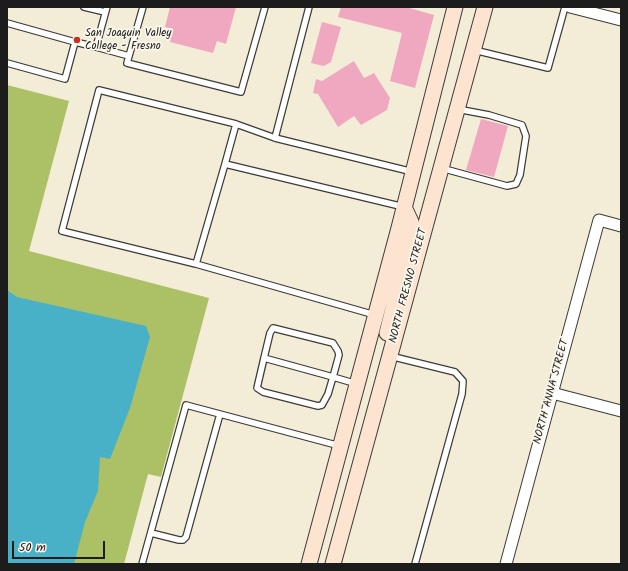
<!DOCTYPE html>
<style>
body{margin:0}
#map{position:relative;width:628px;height:571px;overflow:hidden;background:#f3ecd6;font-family:Kalam,sans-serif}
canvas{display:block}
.frame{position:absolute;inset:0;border:8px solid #1c1c1c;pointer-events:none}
.scale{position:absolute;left:12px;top:541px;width:93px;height:18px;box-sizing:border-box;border:2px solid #1c1c1c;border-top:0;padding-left:5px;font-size:12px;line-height:14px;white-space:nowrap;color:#1c1c1c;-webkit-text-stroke:3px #fbf7ec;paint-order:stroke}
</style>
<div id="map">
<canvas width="628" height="571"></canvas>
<div class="frame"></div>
<div class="scale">50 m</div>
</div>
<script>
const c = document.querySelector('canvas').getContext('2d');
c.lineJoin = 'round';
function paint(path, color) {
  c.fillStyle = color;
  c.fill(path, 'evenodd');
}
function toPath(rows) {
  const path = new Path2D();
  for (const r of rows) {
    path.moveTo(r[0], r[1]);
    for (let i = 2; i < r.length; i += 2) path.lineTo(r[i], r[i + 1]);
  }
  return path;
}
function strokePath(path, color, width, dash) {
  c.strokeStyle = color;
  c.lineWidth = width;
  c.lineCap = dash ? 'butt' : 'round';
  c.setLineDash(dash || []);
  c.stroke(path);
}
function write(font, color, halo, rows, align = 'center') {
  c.font = font + ' Kalam,sans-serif';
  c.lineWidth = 3.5;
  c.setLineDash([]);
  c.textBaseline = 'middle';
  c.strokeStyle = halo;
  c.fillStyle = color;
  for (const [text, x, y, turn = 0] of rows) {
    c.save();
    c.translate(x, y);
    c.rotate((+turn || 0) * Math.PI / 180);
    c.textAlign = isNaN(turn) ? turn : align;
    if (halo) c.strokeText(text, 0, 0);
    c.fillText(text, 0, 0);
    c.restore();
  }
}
const green = toPath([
 [7,85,69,101,29,251,209,298,161,477,148,474,124,564,7,564]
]);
const water = toPath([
 [7,290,17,297,146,326,150,337,130,408,110,459,100,457,98,491,85,522,74,564,7,564]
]);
const building = toPath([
 [170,7,236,7,226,44,217,41,213,53,170,42,173,29,165,27],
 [341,7,406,7,434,15,415,88,390,81,402,33,338,17],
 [322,22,341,27,331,62,324,66,311,63],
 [354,61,364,78,374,73,390,98,387,110,361,125,354,116,338,127,318,94,313,93,316,79,322,81],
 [481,119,508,126,494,177,466,170]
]);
const service = toPath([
 [84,7,105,12],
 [143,7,127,63,241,92,265,7],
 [309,7,275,138,413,172],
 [7,23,75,42],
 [96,47,129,56],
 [474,50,548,68,565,7],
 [7,63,65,79,75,42,96,47,107,7],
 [275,138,236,124,99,90,62,231,196,264,225,164,404,207],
 [225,164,236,124],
 [441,168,507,186,516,184,520,175,526,136,522,125,489,115,457,109],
 [196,264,375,315],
 [390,356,455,372,463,381,462,394,415,564],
 [264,358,270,333,273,328,333,343,338,351,339,355,333,377,328,394,322,405,318,406,263,392,257,388,264,358,333,377,357,384],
 [151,533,179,540,183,540,186,537,220,414],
 [142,564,186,405,340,446]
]);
const minor = toPath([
 [570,7,621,20],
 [552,393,621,411],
 [506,564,599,220,621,226]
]);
const secondary = toPath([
 [387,333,411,236,411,222,404,207],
 [309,564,399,228,455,7],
 [333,564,485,7]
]);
const markers = [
 [77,40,4,"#c8321e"]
];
const poiNames = [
 ["San Joaquin Valley",85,34],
 ["College - Fresno",85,47]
];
const streetNames = [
 ["NORTH FRESNO STREET",409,286,-75],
 ["NORTH ANNA STREET",552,392,-75]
];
paint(green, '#acc166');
paint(water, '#49b1c7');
paint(building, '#efa8c0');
strokePath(service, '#3c3b38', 8);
strokePath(minor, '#3c3b38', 13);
strokePath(secondary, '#3c3b38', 17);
strokePath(service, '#fff', 5.5);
strokePath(minor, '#fff', 11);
strokePath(secondary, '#fde4d1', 15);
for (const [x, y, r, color] of markers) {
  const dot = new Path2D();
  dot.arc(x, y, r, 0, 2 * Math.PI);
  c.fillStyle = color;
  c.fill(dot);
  strokePath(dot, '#fbf7ec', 1.5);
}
write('11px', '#1c1c1c', '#fbf7ec', poiNames, 'left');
write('11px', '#1c1c1c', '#fbf7ec', streetNames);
</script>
